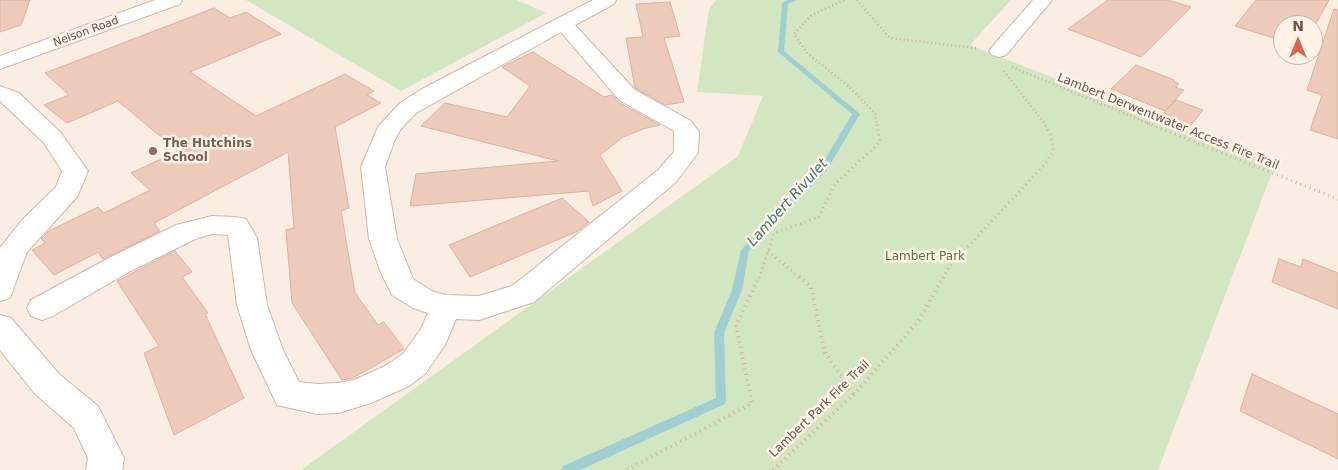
<!DOCTYPE html>
<style>
body{margin:0}
#map{position:relative;width:1338px;height:470px;overflow:hidden;background:#faeee2;font-family:"DejaVu Sans",sans-serif}
canvas{display:block}
.north{position:absolute;left:1273px;top:15px;width:50px;height:50px;box-sizing:border-box;background:#fdf3e7;border:1px solid #c4b3a8;border-radius:50%;rotate:0deg;font-size:14px;font-weight:700;line-height:20px;text-align:center;color:#6f544a}
.north::after{content:'';display:block;margin:auto;width:18px;height:22px;background:#dc624f;clip-path:polygon(50% 0,100% 100%,50% 72%,0 100%)}
</style>
<div id="map">
<canvas width="1338" height="470"></canvas>
<div class="north">N</div>
</div>
<script>
const c = document.querySelector('canvas').getContext('2d');
c.lineJoin = 'round';
function paint(path, color) {
  c.fillStyle = color;
  c.fill(path, 'evenodd');
}
function toPath(rows) {
  const path = new Path2D();
  for (const r of rows) {
    path.moveTo(r[0], r[1]);
    for (let i = 2; i < r.length; i += 2) path.lineTo(r[i], r[i + 1]);
  }
  return path;
}
function strokePath(path, color, width, dash) {
  c.strokeStyle = color;
  c.lineWidth = width;
  c.lineCap = dash ? 'butt' : 'round';
  c.setLineDash(dash || []);
  c.stroke(path);
}
function write(font, color, halo, rows, align = 'center') {
  c.font = font + ' "DejaVu Sans",sans-serif';
  c.lineWidth = 5;
  c.setLineDash([]);
  c.textBaseline = 'middle';
  c.strokeStyle = halo;
  c.fillStyle = color;
  for (const [text, x, y, turn = 0] of rows) {
    c.save();
    c.translate(x, y);
    c.rotate((+turn || 0) * Math.PI / 180);
    c.textAlign = isNaN(turn) ? turn : align;
    if (halo) c.strokeText(text, 0, 0);
    c.fillText(text, 0, 0);
    c.restore();
  }
}
const green = toPath([
 [246,0,517,0,546,13,401,91],
 [716,0,1011,0,970,45,1275,165,1158,470,301,470,738,156,763,96,697,92,709,9]
]);
const stream = toPath([
 [788,0,797,0,788,4,784,51,860,114,827,170,749,251,742,290,724,333,726,401,725,404,580,470,561,470,563,466,716,398,714,333,732,290,741,250,821,166,852,114,778,52,782,3,788,0]
]);
const building = toPath([
 [0,0,30,0,21,25,0,32,0,0],
 [1108,0,1168,0,1191,7,1141,57,1068,29,1108,0],
 [1256,0,1329,0,1313,29,1313,25,1283,25,1283,41,1235,26,1256,0],
 [670,2,680,36,664,38,684,102,665,105,635,88,626,38,643,37,636,4,670,2],
 [214,8,230,18,246,12,281,34,190,72,256,116,345,74,374,91,367,95,381,103,335,127,349,208,341,211,355,293,378,325,384,322,404,349,353,378,342,380,292,303,286,230,294,228,288,152,154,223,160,231,103,259,98,252,54,275,32,250,45,243,41,239,49,231,98,207,104,213,150,190,131,173,178,151,118,101,67,123,44,105,69,95,45,73,214,8],
 [1334,9,1338,10,1338,139,1310,130,1322,95,1307,90,1334,9],
 [533,52,604,97,612,95,618,102,660,125,643,129,623,137,600,155,622,191,593,206,589,191,410,206,416,174,558,161,421,126,445,103,507,117,530,86,502,67,533,52],
 [1136,65,1174,80,1173,81,1179,84,1175,87,1184,90,1165,111,1111,89,1136,65],
 [1176,100,1203,110,1188,129,1160,117,1176,100],
 [562,198,589,222,578,231,470,277,449,245,562,198],
 [175,251,192,272,182,277,208,313,205,314,244,398,174,435,144,353,159,346,117,281,175,251],
 [1279,259,1301,267,1303,259,1338,273,1338,309,1272,282,1279,259],
 [1252,374,1338,414,1338,459,1240,411,1252,374]
]);
const pathFar2 = toPath([
 [844,0,812,15,794,34,808,54,847,85,875,113,877,124],
 [857,0,890,38,976,48],
 [1012,67,1150,124],
 [1004,71,1045,124]
]);
const pathFar1 = toPath([
 [1147,123,1338,199],
 [768,251,800,278],
 [759,278,774,233,819,217,835,184,880,142,877,123],
 [943,278,949,267,1045,164,1053,151,1051,135,1044,123]
]);
const path = toPath([
 [799,277,811,287,825,353,854,394],
 [627,470,752,403,736,325,759,277],
 [773,470,854,394,918,322,943,277]
]);
const minor = toPath([
 [155,0,182,0,180,4,0,69,0,56,155,0],
 [593,0,616,0,614,4,575,25,635,90,691,121,699,132,698,153,676,182,534,302,479,320,456,319,445,345,425,374,409,386,371,403,338,413,317,414,277,405,251,350,237,305,228,235,212,234,195,239,127,273,53,316,42,320,31,316,27,308,31,300,107,259,176,225,212,216,236,217,246,219,257,238,267,305,283,350,299,382,317,384,338,383,354,380,385,366,403,354,421,329,428,313,413,308,392,295,381,273,369,239,361,167,378,127,400,103,422,89,593,0],
 [561,32,619,100,674,131,674,152,658,170,512,286,479,296,446,295,434,292,413,279,397,239,385,167,394,142,400,130,416,113,561,32],
 [1033,0,1052,0,1006,55,999,57,992,55,989,51,992,47,1033,0],
 [0,86,19,93,61,133,88,171,77,197,27,252,10,298,0,301,0,248,22,220,56,187,62,171,44,143,0,101,0,86],
 [0,315,11,318,59,374,98,406,124,458,122,470,86,470,88,458,74,428,35,394,0,350,0,315]
]);
const markers = [
 [153,151,5,"#8d6e63"]
];
const farStreetnames = [
 ["Nelson Road",86,32,-20]
];
const streetNames = [
 ["Lambert Derwentwater Access Fire Trail",1168,122,22],
 ["Lambert Park Fire Trail",820,409,-44]
];
const educationNames = [
 ["The Hutchins",163,144],
 ["School",163,158]
];
const parkNames = [
 ["Lambert Park",925,257]
];
const waterNames = [
 ["Lambert Rivulet",788,203,-48]
];
paint(green, '#d3e6c2');
paint(stream, '#9fcfd3');
paint(building, '#edcbbb');
strokePath(building, '#dfb09d', 1);
strokePath(minor, '#ccb8ac', 2);
strokePath(pathFar2, '#d2ae9f', 2.5, [1, 3]);
strokePath(pathFar1, '#d2ae9f', 3, [1, 4]);
strokePath(path, '#d2ae9f', 4, [1, 4.5]);
paint(minor, '#fff');
for (const [x, y, r, color] of markers) {
  const dot = new Path2D();
  dot.arc(x, y, r, 0, 2 * Math.PI);
  c.fillStyle = color;
  c.fill(dot);
  strokePath(dot, '#fdf3e7', 2);
}
write('11px', '#6f544a', '#fdf3e7', farStreetnames);
write('12px', '#6f544a', '#fdf3e7', streetNames);
write('bold 12px', '#785e54', '#fdf3e7', educationNames, 'left');
write('12px', '#567543', '#fdf3e7', parkNames);
write('italic 14px', '#43777b', '#fdf3e7', waterNames);
</script>
